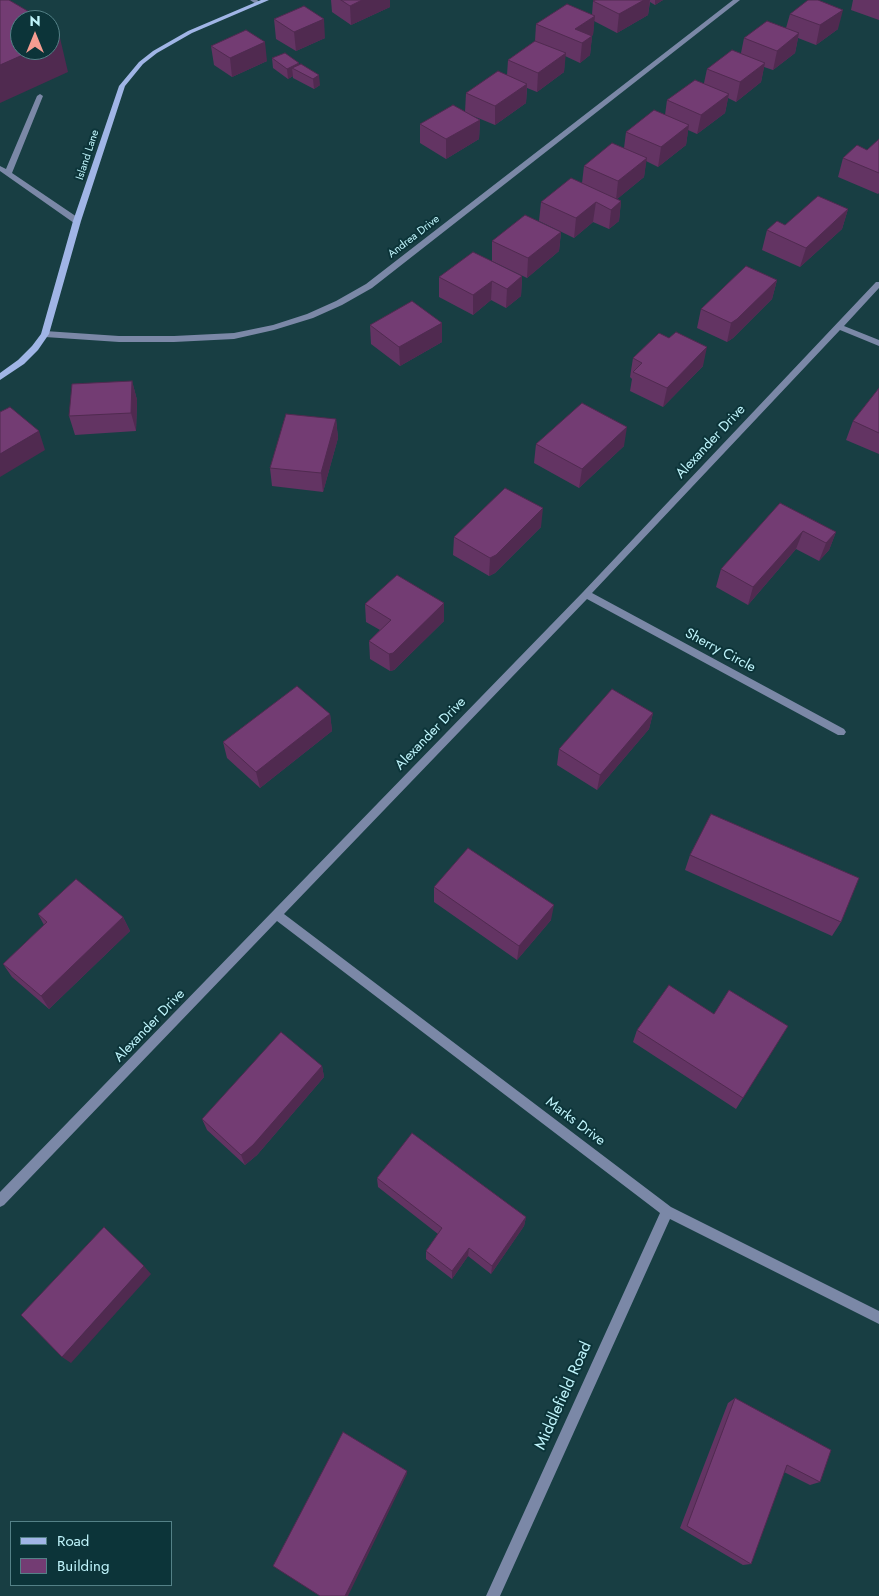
<!DOCTYPE html>
<style>
body{margin:0}
#map{position:relative;width:879px;height:1596px;overflow:hidden;background:#183e43;font-family:Jost,sans-serif}
canvas{display:block}
.legend{position:absolute;left:10px;top:1521px;width:162px;height:65px;box-sizing:border-box;background:#0c3439;border:1px solid #548187;margin:0;padding:6px 9px;list-style:none;font-size:15px;color:#c0f5fc}
.legend li{display:flex;align-items:center;gap:10px;height:25px}
.legend b{width:25px;border:1px solid #548187}
.north{position:absolute;left:10px;top:10px;width:50px;height:50px;box-sizing:border-box;background:#0c3439;border:1px solid #548187;border-radius:50%;rotate:0deg;font-size:14px;font-weight:700;line-height:20px;text-align:center;color:#c0f5fc}
.north::after{content:'';display:block;margin:auto;width:18px;height:22px;background:#f59c91;clip-path:polygon(50% 0,100% 100%,50% 72%,0 100%)}
</style>
<div id="map">
<canvas width="879" height="1596"></canvas>
<ul class="legend">
<li><b style="height:6px;background:#a0b5e6"></b>Road</li>
<li><b style="height:14px;background:#733c73"></b>Building</li>
</ul>
<div class="north">N</div>
</div>
<script>
const c = document.querySelector('canvas').getContext('2d');
c.lineJoin = 'round';
function toPath(rows) {
  const path = new Path2D();
  for (const r of rows) {
    path.moveTo(r[0], r[1]);
    for (let i = 2; i < r.length; i += 2) path.lineTo(r[i], r[i + 1]);
  }
  return path;
}
function paint(path, color) {
  c.fillStyle = color;
  c.fill(path, 'evenodd');
}
function strokePath(path, color, width, dash) {
  c.strokeStyle = color;
  c.lineWidth = width;
  c.lineCap = dash ? 'butt' : 'round';
  c.setLineDash(dash || []);
  c.stroke(path);
}
function write(font, color, halo, rows, align = 'center') {
  c.font = font + ' Jost,sans-serif';
  c.lineWidth = 4;
  c.setLineDash([]);
  c.textBaseline = 'middle';
  c.strokeStyle = halo;
  c.fillStyle = color;
  for (const [text, x, y, turn = 0] of rows) {
    c.save();
    c.translate(x, y);
    c.rotate((+turn || 0) * Math.PI / 180);
    c.textAlign = isNaN(turn) ? turn : align;
    if (halo) c.strokeText(text, 0, 0);
    c.fillText(text, 0, 0);
    c.restore();
  }
}
const lane = toPath([
 [250,0,257,0,261,3,256,4,250,0],
 [40,94,43,96,12,173,80,219,80,223,74,223,0,171,0,166,6,169,37,96,40,94]
]);
const street = toPath([
 [733,0,740,0,372,288,342,305,313,318,274,330,234,339,174,342,119,342,45,337,41,334,45,331,119,336,174,336,234,333,273,325,307,314,336,301,366,284,733,0],
 [876,282,879,282,879,288,844,326,879,340,879,346,840,330,592,593,844,729,846,732,844,735,838,735,587,599,284,914,671,1207,879,1311,879,1324,670,1219,500,1596,486,1596,660,1213,277,921,4,1205,0,1207,0,1192,583,592,876,282]
]);
const secondary = toPath([
 [261,0,269,0,192,33,157,53,143,64,125,86,81,221,49,334,38,350,24,364,0,380,0,373,18,360,32,346,41,334,73,221,119,86,139,62,153,51,188,31,261,0]
]);
const wall = toPath([
 [331,0,390,0,390,7,351,25,332,12],
 [595,0,663,0,655,5,650,2,648,15,617,33,594,21,593,35,591,36,592,36,590,55,580,63,565,56,564,72,537,92,527,88,526,103,495,125,466,113,480,120,479,139,446,159,420,143,420,124,465,112,466,93,507,75,508,60,535,41,536,24,592,15,593,1],
 [853,0,879,0,879,20,851,10],
 [790,14,838,29,816,45,798,38,795,53,773,70,764,67,761,82,736,102,728,98,725,113,697,134,688,130,686,145,658,167,646,161,644,177,617,199,621,201,619,221,609,229,593,222,574,238,539,221,541,202,582,183,584,166,624,148,626,132,665,115,667,100,704,83,707,69,741,53,744,38,786,28],
 [274,19,325,38,296,51,276,39],
 [211,46,267,61,232,77,214,65],
 [272,58,299,65,320,85,314,89,293,78,293,76,288,79,273,68],
 [879,139,879,193,878,194,838,177,843,158,867,150],
 [848,209,842,229,800,267,762,250,767,230],
 [561,232,559,251,527,278,492,261,492,241],
 [522,276,521,296,506,308,491,300,473,315,439,297,439,277],
 [777,280,772,299,733,338,727,342,697,328,701,309],
 [370,325,442,342,400,366,371,344],
 [633,358,703,366,663,407,630,391,632,379,630,377],
 [132,381,137,400,136,431,75,435,69,416],
 [879,388,879,454,846,440,853,421],
 [336,419,338,438,323,492,272,486,270,468],
 [536,444,624,446,579,488,534,463],
 [780,503,836,532,829,550,819,561,796,549,748,605,716,587,721,569],
 [541,527,495,573,489,576,453,555,454,537],
 [365,604,444,621,394,670,390,671,370,659,369,641,380,630,366,622],
 [653,713,649,729,597,790,557,765,559,749],
 [330,714,332,731,260,788,227,758,223,742],
 [690,855,841,922,832,936,685,870],
 [434,887,551,920,517,960,434,902],
 [38,914,123,917,130,931,49,1009,12,977,3,964,44,925],
 [788,1026,736,1109,633,1042,637,1030],
 [322,1066,324,1077,257,1155,245,1165,207,1130,202,1119],
 [377,1178,526,1217,524,1226,491,1274,468,1256,452,1279,426,1259,426,1251,438,1234,378,1187],
 [735,1398,820,1482,810,1485,784,1472,751,1564,743,1565,680,1528,728,1403]
]);
const shadedWall = toPath([
 [362,0,390,0,390,7,351,25,350,6],
 [644,0,650,0,648,15,617,33,619,14],
 [655,0,663,0,655,5],
 [843,10,838,29,816,45,820,25],
 [595,16,593,35,581,43,575,29],
 [324,19,325,38,296,51,294,32],
 [50,32,60,38,68,72,0,103,0,65,34,50,50,50],
 [799,33,795,53,773,70,777,51],
 [592,36,590,55,580,63,582,43],
 [265,42,267,61,232,77,230,58],
 [566,53,564,72,537,92,538,73],
 [299,63,300,72,292,68,293,76,288,79,287,69],
 [765,63,761,82,736,102,740,82],
 [319,75,320,85,314,89,313,79],
 [527,84,526,103,495,125,495,106],
 [729,94,725,113,697,134,701,115],
 [480,120,479,139,446,159,446,139],
 [689,125,686,145,658,167,661,147],
 [647,158,644,177,616,200,618,181],
 [621,201,619,221,609,229,611,210],
 [596,202,593,222,574,238,576,218],
 [848,209,842,229,800,267,806,248],
 [561,232,559,251,527,278,528,258],
 [522,276,521,296,506,308,507,289],
 [777,280,772,299,733,338,727,342,731,323],
 [492,281,491,300,473,315,473,295],
 [442,323,442,342,400,366,399,347],
 [707,347,703,366,663,407,667,388],
 [132,381,137,400,136,431,131,413],
 [336,419,338,438,323,492,321,473],
 [627,427,624,446,579,488,582,469],
 [39,431,45,450,0,477,0,454],
 [543,508,541,527,495,573,489,576,490,558],
 [803,531,796,549,748,605,753,587],
 [836,532,829,550,819,561,826,543],
 [444,603,444,621,394,670,390,671,389,654],
 [653,713,649,729,597,790,600,775],
 [330,714,332,731,260,788,256,772],
 [554,905,551,920,517,960,519,946],
 [123,917,130,931,49,1009,41,996],
 [322,1066,324,1077,257,1155,245,1165,241,1155],
 [526,1217,524,1226,491,1274,492,1266],
 [469,1248,468,1256,452,1279,452,1271],
 [144,1266,151,1274,71,1363,62,1357],
 [407,1471,407,1474,348,1596,345,1596]
]);
const building = toPath([
 [0,0,9,0,43,20,20,20,20,50,34,50,0,65,0,0],
 [341,0,362,0,350,6,341,0],
 [595,0,644,0,619,14,593,1,595,0],
 [808,0,818,0,843,10,820,25,790,14,808,0],
 [567,4,595,16,575,29,592,36,582,43,536,24,567,4],
 [304,6,324,19,294,32,274,19,304,6],
 [767,21,799,33,777,51,744,38,767,21],
 [246,30,265,42,230,58,211,46,246,30],
 [50,32,60,38,50,43,50,32],
 [535,41,566,53,538,73,508,60,535,41],
 [732,50,765,63,740,82,707,69,732,50],
 [285,53,299,63,287,69,272,58,285,53],
 [301,64,319,75,313,79,292,68,301,64],
 [498,71,527,84,495,106,466,93,498,71],
 [695,80,729,94,701,115,667,100,695,80],
 [453,105,480,120,446,139,420,124,453,105],
 [654,110,689,125,661,147,626,132,654,110],
 [879,139,879,173,843,158,857,145,867,150,879,139],
 [612,143,647,158,618,181,584,166,612,143],
 [571,178,621,201,611,210,596,202,576,218,541,202,571,178],
 [818,196,848,209,806,248,767,230,777,221,785,225,818,196],
 [525,215,561,232,528,258,492,241,525,215],
 [473,252,522,276,507,289,492,281,473,295,439,277,473,252],
 [746,266,777,280,737,319,731,323,701,309,746,266],
 [412,301,442,323,399,347,370,325,412,301],
 [676,332,707,347,667,388,633,372,642,363,633,358,659,333,669,338,676,332],
 [132,381,131,413,69,416,72,384,132,381],
 [879,388,879,433,853,421,879,388],
 [582,403,627,427,582,469,536,444,582,403],
 [10,407,39,431,0,454,0,412,10,407],
 [286,414,336,419,321,473,270,468,286,414],
 [505,488,543,508,496,555,490,558,454,537,505,488],
 [780,503,836,532,826,543,803,531,753,587,721,569,780,503],
 [397,575,444,603,393,653,389,654,369,641,391,620,365,604,397,575],
 [297,686,330,714,256,772,223,742,297,686],
 [612,689,653,713,600,775,559,749,612,689],
 [711,814,859,878,841,922,690,855,711,814],
 [468,848,554,905,519,946,434,887,468,848],
 [76,879,123,917,41,996,3,964,47,922,38,914,76,879],
 [669,985,714,1014,729,990,788,1026,743,1098,637,1030,669,985],
 [281,1032,322,1066,253,1145,241,1155,202,1119,281,1032],
 [412,1133,526,1217,492,1266,469,1248,452,1271,426,1251,442,1228,377,1178,412,1133],
 [104,1227,144,1266,62,1357,21,1315,104,1227],
 [735,1398,831,1450,820,1482,787,1465,751,1564,687,1526,735,1398],
 [343,1432,407,1471,345,1596,320,1596,273,1566,343,1432]
]);
const farStreetnames = [
 ["Island Lane",88,155,-72],
 ["Andrea Drive",414,237,-38]
];
const streetNames = [
 ["Alexander Drive",711,442,-47],
 ["Sherry Circle",720,651,28],
 ["Alexander Drive",431,734,-46],
 ["Alexander Drive",150,1026,-46],
 ["Marks Drive",575,1122,37]
];
const nearStreetnames = [
 ["Middlefield Road",564,1396,-66]
];
paint(lane, '#7b88a7');
paint(street, '#7b88a7');
paint(secondary, '#a0b5e6');
paint(wall, '#633463');
paint(shadedWall, '#502a50');
paint(building, '#733c73');
strokePath(building, '#502a50', 1);
write('11px', '#c0f5fc', '#0c3439', farStreetnames);
write('14px', '#c0f5fc', '#0c3439', streetNames);
write('16px', '#c0f5fc', '#0c3439', nearStreetnames);
</script>
